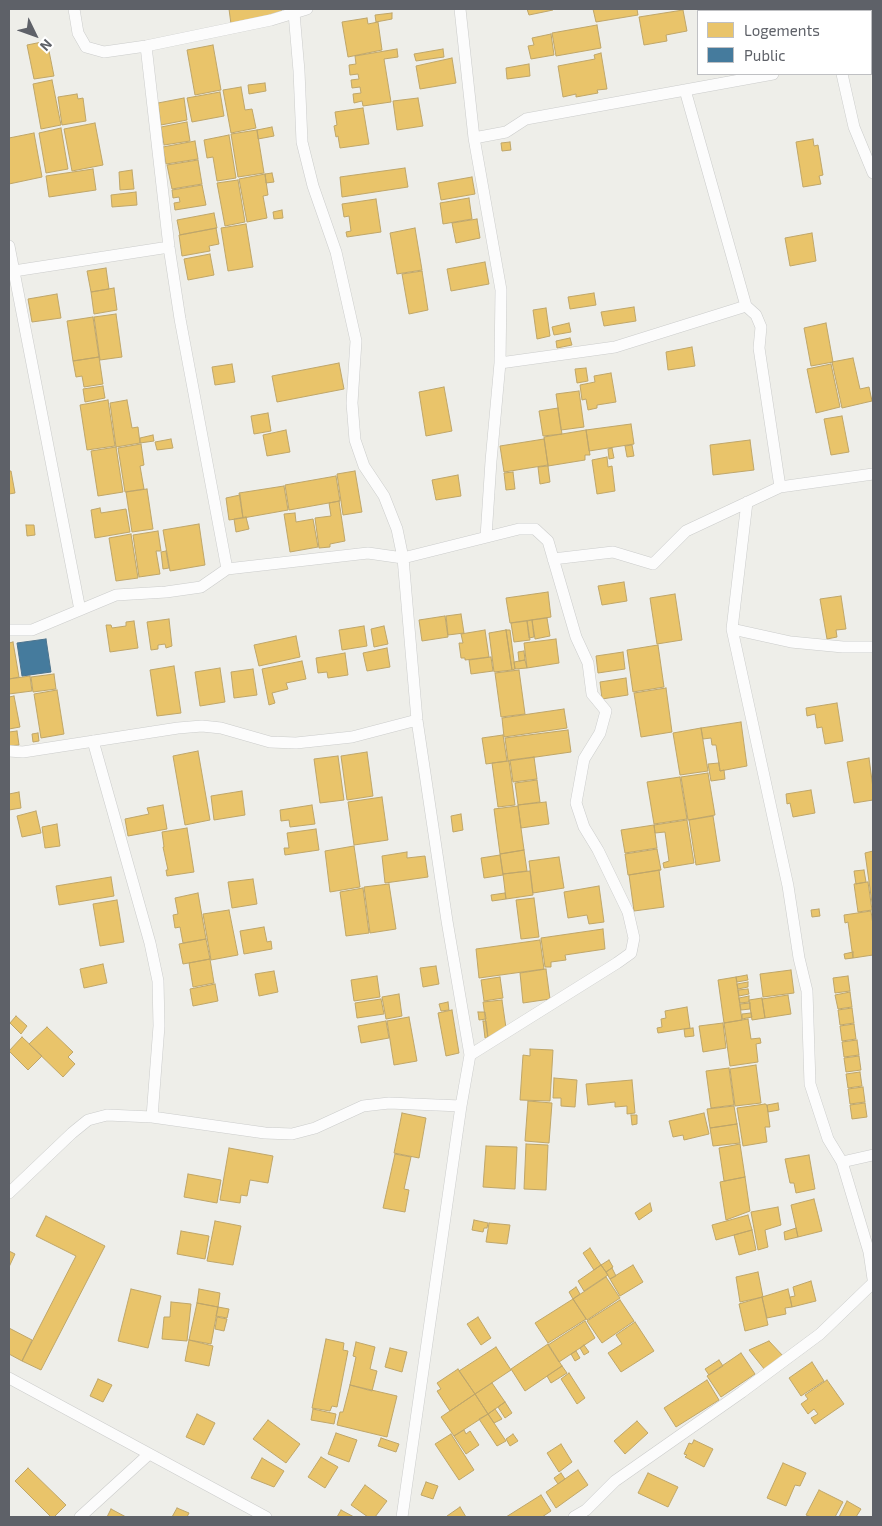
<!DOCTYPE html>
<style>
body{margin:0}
#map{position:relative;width:882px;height:1526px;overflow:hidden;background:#eeeee9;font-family:"Exo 2",sans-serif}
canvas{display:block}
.frame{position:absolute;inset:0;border:10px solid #5e6168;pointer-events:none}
.legend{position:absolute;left:697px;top:10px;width:175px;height:65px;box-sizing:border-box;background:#fff;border:1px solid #bfc0c3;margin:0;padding:6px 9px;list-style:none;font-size:15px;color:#5e6168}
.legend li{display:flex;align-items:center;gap:10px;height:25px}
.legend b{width:25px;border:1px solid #bfc0c3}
.north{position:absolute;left:10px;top:10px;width:50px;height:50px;-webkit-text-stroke:4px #fff;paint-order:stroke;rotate:132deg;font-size:14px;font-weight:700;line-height:20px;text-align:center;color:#5e6168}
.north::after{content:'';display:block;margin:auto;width:18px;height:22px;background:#5e6168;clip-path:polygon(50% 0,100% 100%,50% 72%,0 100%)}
</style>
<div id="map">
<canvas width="882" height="1526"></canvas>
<div class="frame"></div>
<ul class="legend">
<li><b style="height:14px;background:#e9c46a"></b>Logements</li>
<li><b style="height:14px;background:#457b9d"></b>Public</li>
</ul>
<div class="north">N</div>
</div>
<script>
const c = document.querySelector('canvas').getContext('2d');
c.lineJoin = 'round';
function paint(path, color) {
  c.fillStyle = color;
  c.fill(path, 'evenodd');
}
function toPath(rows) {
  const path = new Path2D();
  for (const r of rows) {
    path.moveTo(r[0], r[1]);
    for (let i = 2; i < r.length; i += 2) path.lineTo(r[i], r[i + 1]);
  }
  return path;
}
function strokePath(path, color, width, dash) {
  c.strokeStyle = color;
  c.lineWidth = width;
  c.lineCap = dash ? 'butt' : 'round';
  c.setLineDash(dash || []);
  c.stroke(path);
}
const homes = toPath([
 [229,9,281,9,282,14,231,24,229,9],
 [527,9,553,9,553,10,529,15,527,9],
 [593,9,637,9,638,15,596,22,593,9],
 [727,9,774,9,774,11,728,11,727,9],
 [683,10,687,31,666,35,667,41,644,45,639,17,683,10],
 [392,13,392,19,376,22,375,15,392,13],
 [367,18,368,24,378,22,382,50,348,57,342,22,367,18],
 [597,25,601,48,556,56,552,33,597,25],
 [551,34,554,55,531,59,528,46,534,45,532,38,551,34],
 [47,41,54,76,34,79,27,45,47,41],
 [213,45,221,90,195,95,187,50,213,45],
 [397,49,398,57,384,59,391,102,363,106,362,101,354,103,353,94,361,93,360,87,352,88,351,80,359,79,358,74,350,75,349,65,356,64,355,56,397,49],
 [443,49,444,57,416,61,414,54,443,49],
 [601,53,607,89,597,90,598,93,576,97,576,94,563,97,558,66,595,59,594,55,601,53],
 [452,58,456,83,420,89,416,66,452,58],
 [529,64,530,76,507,79,506,68,529,64],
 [52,80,61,125,41,129,33,84,52,80],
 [265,83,266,91,249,94,248,85,265,83],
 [241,87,245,110,252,109,256,128,231,133,223,90,241,87],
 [220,92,224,116,192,122,187,98,220,92],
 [77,94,78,99,83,98,86,121,62,125,58,97,77,94],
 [184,98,187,120,161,125,158,103,184,98],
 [418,98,423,126,397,130,393,101,418,98],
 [363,108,369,144,340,148,338,136,336,137,334,126,337,125,335,112,363,108],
 [187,122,190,141,164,145,161,127,187,122],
 [95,123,103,165,72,171,64,129,95,123],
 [272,127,274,136,258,139,257,130,272,127],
 [61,128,68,169,46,173,39,133,61,128],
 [257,130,264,173,238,177,231,134,257,130],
 [34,133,42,177,9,184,9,138,34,133],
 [229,135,236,178,217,181,213,157,207,158,204,140,229,135],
 [813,139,814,146,818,145,823,175,819,176,821,184,803,187,796,142,813,139],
 [195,141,198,159,166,164,163,147,195,141],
 [510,142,511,150,502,151,501,143,510,142],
 [198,160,202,184,172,189,167,165,198,160],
 [405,168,408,187,342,197,340,177,405,168],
 [93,169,96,190,49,197,46,176,93,169],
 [132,170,134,189,120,190,119,172,132,170],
 [272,173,274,182,266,183,265,174,272,173],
 [265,174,268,195,263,196,267,218,247,222,239,179,265,174],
 [472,177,475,194,441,200,438,183,472,177],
 [238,180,245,222,225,226,217,183,238,180],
 [202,185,206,205,175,210,174,203,180,202,179,197,173,198,172,190,202,185],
 [136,192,137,205,112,207,111,195,136,192],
 [469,198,472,219,443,224,440,203,469,198],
 [376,199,381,232,347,237,346,232,351,231,349,216,344,217,342,204,376,199],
 [282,210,283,218,274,219,273,212,282,210],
 [214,213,217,228,180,235,177,220,214,213],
 [477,219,480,238,456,243,452,223,477,219],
 [246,224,253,267,228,271,221,228,246,224],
 [216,228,219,244,209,246,210,251,182,256,179,235,216,228],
 [415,228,422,270,397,274,390,233,415,228],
 [812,233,816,261,790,266,785,238,812,233],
 [210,254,214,275,188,280,184,259,210,254],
 [485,262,489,284,451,291,447,269,485,262],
 [106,268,109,289,91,292,87,271,106,268],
 [422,271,428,310,409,314,402,274,422,271],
 [114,288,117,310,94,314,91,292,114,288],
 [594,293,596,305,570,309,568,297,594,293],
 [57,294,61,318,32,322,28,299,57,294],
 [634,307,636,321,604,326,601,312,634,307],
 [546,308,550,336,537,339,533,310,546,308],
 [116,314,122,357,100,360,94,317,116,314],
 [93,317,99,357,73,361,67,321,93,317],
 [569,323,571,332,554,335,552,327,569,323],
 [826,323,833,362,811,366,804,328,826,323],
 [570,338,572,345,557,348,556,341,570,338],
 [692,347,695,366,668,370,666,352,692,347],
 [99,357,103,384,84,387,82,376,76,377,73,361,99,357],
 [853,358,860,389,869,387,872,401,842,408,832,362,853,358],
 [339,363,344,389,277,402,272,376,339,363],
 [232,364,235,382,215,385,212,367,232,364],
 [831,364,840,407,816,413,807,369,831,364],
 [586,368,588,381,577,383,575,369,586,368],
 [611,373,616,402,597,405,597,408,588,410,586,399,582,400,580,385,595,382,594,376,611,373],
 [103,386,105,398,85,402,83,389,103,386],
 [444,387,452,431,426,436,419,392,444,387],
 [579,391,584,427,561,430,556,394,579,391],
 [108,400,115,446,87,450,80,405,108,400],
 [127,400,132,428,138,427,140,443,116,447,110,403,127,400],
 [558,408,562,434,543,436,539,411,558,408],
 [268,413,271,431,254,434,251,416,268,413],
 [842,416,849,452,831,455,824,419,842,416],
 [631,424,634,444,589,451,586,430,631,424],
 [286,430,290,452,267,456,263,435,286,430],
 [586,430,590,455,585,455,585,460,548,466,544,437,586,430],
 [153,435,154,441,140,443,140,438,153,435],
 [171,439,173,448,157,450,155,442,171,439],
 [544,439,548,465,504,472,500,446,544,439],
 [750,440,754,470,713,475,710,445,750,440],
 [141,444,144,465,140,466,144,489,125,492,118,448,141,444],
 [632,445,634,456,627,457,625,446,632,445],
 [116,447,123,492,98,496,91,451,116,447],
 [612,448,614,458,609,459,608,449,612,448],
 [607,457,608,467,612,466,615,491,597,494,592,460,607,457],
 [548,466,550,482,540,484,538,467,548,466],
 [9,471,11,471,15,493,9,494,9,471],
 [355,471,362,512,343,515,337,474,355,471],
 [513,472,515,489,506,490,504,473,513,472],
 [458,475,461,496,436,500,432,480,458,475],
 [336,476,340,501,289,510,285,485,336,476],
 [284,486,288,510,243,518,239,493,284,486],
 [147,489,153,529,132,532,126,492,147,489],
 [240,495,243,518,229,520,226,498,240,495],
 [339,501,345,541,330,544,330,547,319,548,315,518,331,516,329,503,339,501],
 [100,508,101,513,126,509,130,532,95,538,91,510,100,508],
 [295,513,296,522,313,519,318,547,290,552,284,514,295,513],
 [246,517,249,529,236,532,234,519,246,517],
 [199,524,205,565,170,571,163,530,199,524],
 [26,525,34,525,35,535,27,536,26,525],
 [158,531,161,551,156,551,160,574,139,577,133,535,158,531],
 [131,534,138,578,116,581,109,538,131,534],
 [166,551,169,568,163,569,161,552,166,551],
 [624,582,627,601,602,605,598,586,624,582],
 [548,592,551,617,510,623,506,598,548,592],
 [675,594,682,640,657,644,650,598,675,594],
 [841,596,846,629,836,630,837,637,827,639,820,599,841,596],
 [461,614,464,633,448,635,446,616,461,614],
 [445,616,448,637,422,641,419,620,445,616],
 [547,618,550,636,535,639,532,620,547,618],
 [169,619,172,646,166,648,165,644,158,645,158,649,151,650,147,622,169,619],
 [532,620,534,637,529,638,527,621,532,620],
 [134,621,138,648,110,652,106,625,111,625,112,628,126,626,126,622,134,621],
 [527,621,530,640,514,642,511,623,527,621],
 [364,626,367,646,342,650,339,630,364,626],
 [384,626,388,644,374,647,371,629,384,626],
 [485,630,489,657,465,660,465,658,461,658,459,643,463,643,461,634,485,630],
 [506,630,512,670,494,672,489,633,506,630],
 [506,630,510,630,515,669,512,670,506,630],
 [296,636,300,657,259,666,254,645,296,636],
 [556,639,559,663,527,668,524,643,556,639],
 [13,642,19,677,9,679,9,643,13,642],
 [658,645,664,687,633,692,627,650,658,645],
 [387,648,390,667,367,671,363,653,387,648],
 [524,651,525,660,519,661,518,652,524,651],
 [623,652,625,669,598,673,596,656,623,652],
 [345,653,348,675,328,678,327,672,318,673,316,658,345,653],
 [491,657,493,671,471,674,469,660,491,657],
 [525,660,527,668,515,669,514,662,525,660],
 [302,661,306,679,286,683,288,689,272,693,275,703,269,705,262,669,302,661],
 [174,666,181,713,157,716,150,670,174,666],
 [220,668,225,702,200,706,195,672,220,668],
 [253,669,257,695,234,698,231,672,253,669],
 [519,670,525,714,501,717,495,673,519,670],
 [54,674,56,689,33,692,31,677,54,674],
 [30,676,32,691,9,694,9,679,30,676],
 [626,678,628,695,602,699,600,682,626,678],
 [666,688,672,732,641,737,634,693,666,688],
 [57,690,64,734,41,738,34,694,57,690],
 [14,696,20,727,9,729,9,697,14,696],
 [837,703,843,741,825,744,822,727,817,728,815,714,807,716,806,708,837,703],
 [564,709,567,728,504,737,502,718,564,709],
 [741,722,747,766,720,771,716,745,712,745,711,738,703,739,701,728,741,722],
 [701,728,708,771,680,775,673,733,701,728],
 [568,730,571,752,508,761,505,738,568,730],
 [17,731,19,745,9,746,9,732,17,731],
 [38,733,39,741,33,742,32,734,38,733],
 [503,735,507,761,486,764,482,738,503,735],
 [198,751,210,820,185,825,173,756,198,751],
 [367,752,373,796,347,800,341,756,367,752],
 [338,756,344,800,320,803,314,759,338,756],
 [534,757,537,779,513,782,510,760,534,757],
 [869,758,873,788,873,800,854,803,847,762,869,758],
 [509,761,515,805,498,807,492,763,509,761],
 [719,763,720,771,724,770,725,779,711,781,708,764,719,763],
 [708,773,715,815,688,820,681,777,708,773],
 [680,777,687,819,654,824,647,782,680,777],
 [537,780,540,802,518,805,515,783,537,780],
 [811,790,815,813,793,817,790,803,787,804,786,794,811,790],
 [242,791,245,815,214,820,211,796,242,791],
 [19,792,21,808,9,810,9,794,19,792],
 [382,797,388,840,354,845,348,802,382,797],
 [546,802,549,824,521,828,518,805,546,802],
 [163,805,167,829,128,836,125,819,149,814,147,808,163,805],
 [312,805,315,824,290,827,289,820,281,821,280,810,312,805],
 [518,806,524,850,500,854,494,809,518,806],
 [36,811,41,833,22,837,17,816,36,811],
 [461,814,463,830,453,832,451,816,461,814],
 [713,816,720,861,696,865,689,820,713,816],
 [687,820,694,863,664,868,663,863,669,861,665,832,655,833,654,825,687,820],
 [57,824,60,846,45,848,42,827,57,824],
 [654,825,657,848,625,853,621,830,654,825],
 [187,828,194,872,167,876,166,870,168,870,163,847,164,847,162,832,187,828],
 [316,829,319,850,285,855,284,848,289,848,287,833,316,829],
 [354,846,360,887,330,892,325,851,354,846],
 [657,849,661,870,628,875,625,854,657,849],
 [524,850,527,871,503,874,500,854,524,850],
 [873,851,873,910,865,853,873,851],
 [407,852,407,858,425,856,428,877,385,883,382,856,407,852],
 [500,855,503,875,484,878,481,858,500,855],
 [559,857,564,888,533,893,529,861,559,857],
 [659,870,664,907,634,911,629,875,659,870],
 [864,870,866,882,856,884,854,871,864,870],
 [530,871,533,895,506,899,503,874,530,871],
 [111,877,114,896,59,905,56,886,111,877],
 [253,879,257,904,232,908,228,882,253,879],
 [868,882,872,910,858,912,854,884,868,882],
 [389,884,396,929,370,933,364,887,389,884],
 [599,886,604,922,589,924,587,915,568,918,564,892,599,886],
 [363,888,369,933,346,936,340,892,363,888],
 [198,893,206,939,183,943,180,927,175,928,173,915,178,914,175,898,198,893],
 [505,893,506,899,492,901,491,895,505,893],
 [534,898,539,937,521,939,516,900,534,898],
 [117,900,124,942,100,946,93,904,117,900],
 [819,909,820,916,812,917,811,910,819,909],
 [229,910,238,955,211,960,203,914,229,910],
 [871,911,873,925,873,955,853,958,848,922,845,923,844,915,871,911],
 [264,927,267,942,271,941,272,949,244,954,240,931,264,927],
 [603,929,605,949,565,955,566,960,551,962,551,967,545,967,541,938,603,929],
 [206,939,210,959,183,964,179,944,206,939],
 [540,940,544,969,479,978,476,949,540,940],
 [853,952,853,958,845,959,844,954,853,952],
 [210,959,214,983,193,987,189,963,210,959],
 [103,964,107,983,84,988,80,969,103,964],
 [436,966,439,984,423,987,420,968,436,966],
 [546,969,550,999,523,1003,520,973,546,969],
 [791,970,794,993,763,997,760,974,791,970],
 [274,971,278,992,259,996,255,974,274,971],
 [747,975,748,980,737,982,736,977,747,975],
 [377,976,380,997,354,1001,351,980,377,976],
 [848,976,850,991,835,993,833,978,848,976],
 [500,977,503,998,484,1001,481,980,500,977],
 [736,977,742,1020,724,1023,718,980,736,977],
 [748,982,748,987,738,989,737,984,748,982],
 [215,984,218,1001,193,1006,190,989,215,984],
 [748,989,749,994,739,996,738,990,748,989],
 [850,992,852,1007,838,1009,835,995,850,992],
 [399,994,402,1016,386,1019,382,997,399,994],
 [788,995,791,1014,765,1018,762,999,788,995],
 [749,996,749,1002,740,1003,739,998,749,996],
 [762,998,765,1018,752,1020,749,1000,762,998],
 [381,999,384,1014,357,1018,355,1003,381,999],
 [502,1000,506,1028,488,1038,483,1002,502,1000],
 [448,1002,449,1010,441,1011,439,1004,448,1002],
 [750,1003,750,1009,741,1010,740,1004,750,1003],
 [687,1007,690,1028,658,1033,657,1028,662,1027,661,1019,666,1018,665,1011,687,1007],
 [852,1008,854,1023,840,1025,838,1010,852,1008],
 [452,1010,459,1053,446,1056,438,1013,452,1010],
 [478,1012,485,1012,486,1019,479,1020,478,1012],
 [751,1013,752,1017,742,1019,742,1014,751,1013],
 [16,1016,27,1026,21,1034,10,1023,16,1016],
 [409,1017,417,1061,394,1065,387,1021,409,1017],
 [748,1019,751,1039,760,1038,761,1043,756,1044,758,1062,730,1066,724,1023,748,1019],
 [386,1021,389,1038,361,1043,358,1026,386,1021],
 [483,1021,486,1021,488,1038,485,1038,483,1021],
 [723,1023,726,1048,703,1052,699,1026,723,1023],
 [854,1024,856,1039,842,1041,840,1026,854,1024],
 [47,1027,73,1052,68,1057,75,1064,63,1077,29,1044,47,1027],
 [693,1028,694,1036,685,1037,684,1029,693,1028],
 [22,1037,42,1056,28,1070,9,1051,22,1037],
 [857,1040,859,1055,844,1057,842,1042,857,1040],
 [530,1049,553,1050,550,1101,520,1100,523,1055,530,1056,530,1049],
 [859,1056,861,1070,846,1072,844,1058,859,1056],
 [756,1065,761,1103,735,1106,730,1069,756,1065],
 [729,1068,734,1105,711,1108,706,1071,729,1068],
 [860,1072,862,1086,848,1088,846,1074,860,1072],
 [554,1078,577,1080,575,1107,561,1106,561,1098,553,1098,554,1078],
 [632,1080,635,1113,627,1114,627,1106,615,1107,615,1102,588,1105,586,1084,632,1080],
 [863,1087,865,1102,850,1104,848,1089,863,1087],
 [528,1101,552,1103,549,1143,525,1141,528,1101],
 [778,1103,779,1110,768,1112,767,1105,778,1103],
 [865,1103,867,1117,852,1119,850,1105,865,1103],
 [765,1104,767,1105,770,1127,765,1127,767,1142,743,1146,737,1108,765,1104],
 [734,1106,737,1124,710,1128,707,1109,734,1106],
 [402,1113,426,1118,419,1158,394,1153,402,1113],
 [704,1113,709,1134,684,1140,683,1135,673,1137,669,1121,704,1113],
 [631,1115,637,1115,637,1124,632,1125,631,1115],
 [737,1124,740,1143,713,1146,710,1128,737,1124],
 [526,1144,548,1145,546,1190,524,1189,526,1144],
 [740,1144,745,1177,724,1181,719,1148,740,1144],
 [486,1146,517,1147,515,1189,483,1187,486,1146],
 [229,1148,273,1156,268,1183,250,1180,247,1196,241,1195,240,1203,220,1200,229,1148],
 [395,1154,411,1157,404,1189,409,1190,405,1212,383,1208,395,1154],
 [809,1155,815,1189,796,1193,794,1183,790,1183,785,1159,809,1155],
 [188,1174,221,1180,217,1203,184,1197,188,1174],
 [745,1177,750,1211,726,1220,720,1182,745,1177],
 [814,1199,822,1231,798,1237,791,1205,814,1199],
 [650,1203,652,1211,639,1220,635,1213,650,1203],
 [778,1207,781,1225,765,1230,768,1247,758,1250,751,1212,778,1207],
 [748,1215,752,1230,716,1240,712,1225,748,1215],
 [46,1216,105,1246,41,1370,22,1361,76,1256,36,1236,46,1216],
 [474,1220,488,1223,487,1228,484,1228,483,1232,472,1230,474,1220],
 [215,1221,241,1226,233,1265,207,1261,215,1221],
 [489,1223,510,1225,507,1244,486,1242,489,1223],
 [796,1228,798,1237,785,1240,784,1232,796,1228],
 [752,1230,756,1250,739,1255,734,1235,752,1230],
 [181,1231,209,1236,205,1259,177,1254,181,1231],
 [590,1248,601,1265,594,1270,583,1253,590,1248],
 [9,1251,15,1254,9,1267,9,1251],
 [609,1260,613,1267,606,1272,601,1265,609,1260],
 [601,1265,608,1275,584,1291,578,1281,601,1265],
 [633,1265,643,1282,620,1296,610,1279,633,1265],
 [612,1268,616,1276,610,1279,606,1272,612,1268],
 [758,1272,763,1297,740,1302,736,1277,758,1272],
 [606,1277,620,1298,587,1320,573,1299,606,1277],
 [811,1281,816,1301,792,1307,790,1297,795,1296,793,1287,811,1281],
 [576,1287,580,1294,573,1299,569,1292,576,1287],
 [131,1289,161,1296,148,1348,118,1341,131,1289],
 [199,1289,220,1293,218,1307,197,1303,199,1289],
 [788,1289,792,1307,785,1308,786,1314,767,1318,762,1297,788,1289],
 [762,1297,768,1325,745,1331,739,1304,762,1297],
 [573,1299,586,1319,548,1343,535,1323,573,1299],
 [620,1300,634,1321,602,1343,587,1321,620,1300],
 [171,1302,191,1304,187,1341,162,1339,164,1317,170,1317,171,1302],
 [197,1303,218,1307,211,1344,189,1340,197,1303],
 [218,1307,229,1309,227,1318,216,1316,218,1307],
 [217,1317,227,1319,224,1331,215,1329,217,1317],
 [478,1317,491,1338,481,1345,467,1324,478,1317],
 [585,1321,595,1338,559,1362,548,1345,585,1321],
 [635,1322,654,1351,621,1372,608,1353,622,1344,616,1335,635,1322],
 [9,1328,32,1340,22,1361,9,1354,9,1328],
 [326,1339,344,1343,343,1350,348,1351,337,1407,332,1406,330,1411,312,1408,326,1339],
 [189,1340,213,1346,209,1366,185,1361,189,1340],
 [769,1341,784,1357,765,1370,749,1350,769,1341],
 [356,1342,375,1347,370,1369,377,1371,372,1391,350,1385,356,1357,353,1356,356,1342],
 [548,1344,562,1366,525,1391,511,1369,548,1344],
 [584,1345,589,1352,584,1355,580,1348,584,1345],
 [496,1347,511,1370,475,1394,459,1371,496,1347],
 [390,1348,407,1352,402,1372,385,1367,390,1348],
 [576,1351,580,1358,575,1361,571,1354,576,1351],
 [741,1353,755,1374,721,1397,707,1376,741,1353],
 [719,1360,723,1366,709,1375,705,1369,719,1360],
 [812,1362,824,1381,801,1396,789,1378,812,1362],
 [562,1366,567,1373,551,1383,547,1376,562,1366],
 [458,1369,475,1394,450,1411,437,1391,441,1389,437,1383,458,1369],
 [569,1373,585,1398,577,1404,561,1379,569,1373],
 [98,1379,112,1385,103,1402,90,1396,98,1379],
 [707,1380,719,1400,676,1427,664,1408,707,1380],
 [827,1380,844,1404,815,1424,811,1418,818,1414,814,1409,808,1414,801,1404,808,1399,805,1395,827,1380],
 [492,1383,505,1402,488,1414,475,1394,492,1383],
 [350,1385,397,1396,387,1437,337,1425,340,1412,343,1412,350,1385],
 [475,1394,488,1414,454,1436,441,1417,475,1394],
 [505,1402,512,1413,505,1418,498,1407,505,1402],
 [313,1409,336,1414,334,1424,311,1420,313,1409],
 [495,1409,502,1419,494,1423,488,1414,495,1409],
 [197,1414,215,1423,204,1445,186,1437,197,1414],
 [488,1414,506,1441,497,1446,479,1419,488,1414],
 [268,1420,300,1444,286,1463,253,1439,268,1420],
 [637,1421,648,1433,625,1454,614,1441,637,1421],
 [464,1430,466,1434,470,1431,479,1445,466,1454,454,1436,464,1430],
 [336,1433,357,1440,349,1462,328,1454,336,1433],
 [451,1434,474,1470,459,1480,435,1444,451,1434],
 [513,1434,518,1441,510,1446,506,1439,513,1434],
 [381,1438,399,1444,396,1452,378,1446,381,1438],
 [694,1440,713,1449,704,1467,685,1457,687,1455,684,1454,689,1443,692,1444,694,1440],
 [561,1444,572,1462,559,1472,547,1453,561,1444],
 [321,1457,338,1467,325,1488,308,1477,321,1457],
 [262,1458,284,1471,274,1487,251,1478,262,1458],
 [783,1463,806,1473,800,1486,795,1485,786,1506,767,1498,783,1463],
 [28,1468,66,1505,54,1517,51,1517,15,1481,28,1468],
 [578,1470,588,1485,556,1508,546,1492,578,1470],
 [561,1473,565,1479,558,1484,554,1478,561,1473],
 [648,1473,678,1487,668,1507,638,1493,648,1473],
 [426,1482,438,1486,433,1499,421,1495,426,1482],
 [365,1485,387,1501,375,1517,368,1517,351,1505,365,1485],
 [819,1490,843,1502,835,1517,811,1517,806,1515,819,1490],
 [541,1495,551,1511,542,1517,506,1517,541,1495],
 [847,1501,861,1509,856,1517,839,1517,847,1501],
 [460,1507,466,1517,448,1517,447,1516,460,1507],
 [177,1508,189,1513,187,1517,172,1517,177,1508],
 [111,1509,126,1517,107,1517,111,1509],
 [341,1510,354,1517,337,1517,341,1510]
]);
const public = toPath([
 [46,639,51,672,22,676,17,643,46,639]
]);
const minor = toPath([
 [74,9,78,33,86,47,104,52,146,46,271,20,307,9],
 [460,9,474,138,501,290,500,363,491,461,486,537],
 [832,9,833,11],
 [294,13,299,71,302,142,313,186,336,252,356,341,352,403,355,440,364,466,384,496,397,529,403,558,417,720,447,921,470,1055,461,1106,402,1517],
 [871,32,873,31],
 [146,46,169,247,180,319,227,569],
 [842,74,854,127,873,173],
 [685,90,746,306,756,315,761,327,759,348,780,487],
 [474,138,506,132,526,119,773,74],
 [9,246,80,610],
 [14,271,169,247],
 [500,363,615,347,746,306],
 [747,502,732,629,788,886,799,958,807,991,810,1084,828,1139,842,1162,869,1252,873,1279],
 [553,559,613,552,653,564,686,531,780,487,873,474],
 [732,629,791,642,843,647,873,647],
 [9,630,32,630,116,595,166,592,201,587,227,569,368,553,403,558,519,529,535,529,548,541,576,637,588,663,592,694,606,711,600,733,584,759,576,803,584,827,598,850,628,912,634,938,631,953,617,963,470,1055],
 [93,741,150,943,158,981,159,1026,152,1117],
 [9,751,23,752,178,728,202,726,221,728,270,742,296,743,352,737,417,720],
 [842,1162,873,1155],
 [9,1193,72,1133,88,1120,107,1115,152,1117,265,1133,292,1134,315,1128,363,1106,389,1103,461,1106],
 [9,1378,266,1517],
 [80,1517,148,1455],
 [574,1517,586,1510,615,1481,742,1392,820,1334,873,1283]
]);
paint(homes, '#e9c46a');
strokePath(homes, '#bfa669', 1);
paint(public, '#457b9d');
strokePath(public, '#4c738d', 1);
strokePath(minor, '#cbcccb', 12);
strokePath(minor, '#fcfcfc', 11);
</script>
